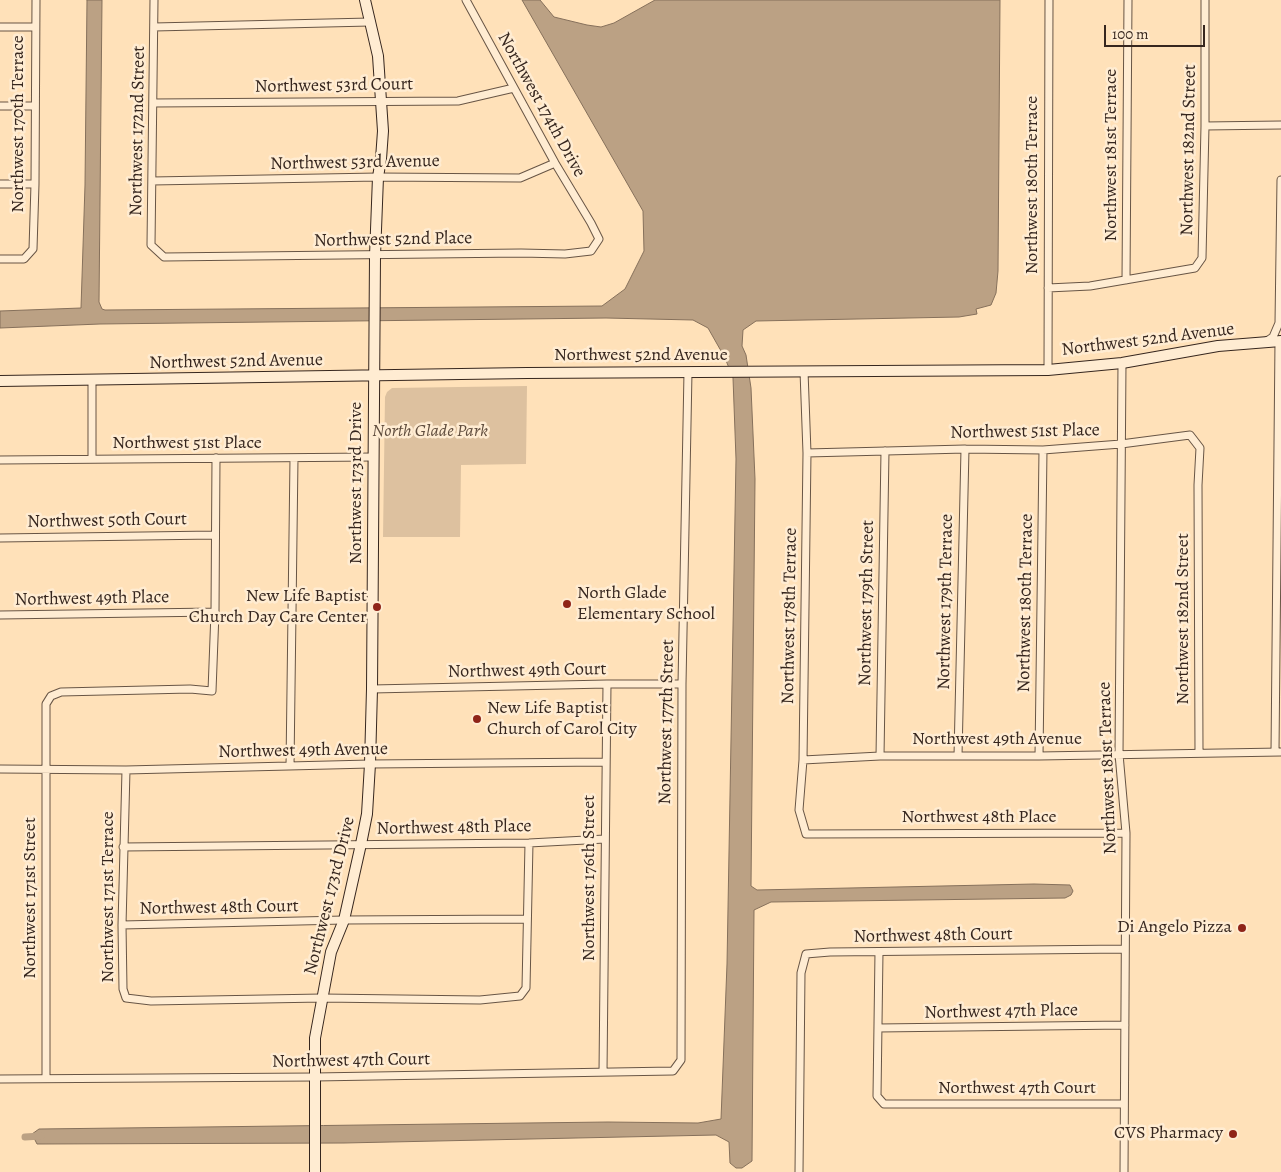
<!DOCTYPE html>
<style>
body{margin:0}
#map{position:relative;width:1281px;height:1172px;overflow:hidden;background:#ffe1b9;font-family:Alegreya,serif}
canvas{display:block}
.scale{position:absolute;left:1104px;top:25px;width:101px;height:22px;box-sizing:border-box;border:2px solid #36261e;border-top:0;padding-left:6px;font-size:15px;line-height:18px;white-space:nowrap;color:#36261e;-webkit-text-stroke:4px #ffecd2;paint-order:stroke}
</style>
<div id="map">
<canvas width="1281" height="1172"></canvas>
<div class="scale">100 m</div>
</div>
<script>
const c = document.querySelector('canvas').getContext('2d');
c.lineJoin = 'round';
function paint(path, color) {
  c.fillStyle = color;
  c.fill(path, 'evenodd');
}
function toPath(rows) {
  const path = new Path2D();
  for (const r of rows) {
    path.moveTo(r[0], r[1]);
    for (let i = 2; i < r.length; i += 2) path.lineTo(r[i], r[i + 1]);
  }
  return path;
}
function strokePath(path, color, width, dash) {
  c.strokeStyle = color;
  c.lineWidth = width;
  c.lineCap = dash ? 'butt' : 'round';
  c.setLineDash(dash || []);
  c.stroke(path);
}
function write(font, color, halo, rows, align = 'center') {
  c.font = font + ' Alegreya,serif';
  c.lineWidth = 5;
  c.setLineDash([]);
  c.textBaseline = 'middle';
  c.strokeStyle = halo;
  c.fillStyle = color;
  for (const [text, x, y, turn = 0] of rows) {
    c.save();
    c.translate(x, y);
    c.rotate((+turn || 0) * Math.PI / 180);
    c.textAlign = isNaN(turn) ? turn : align;
    if (halo) c.strokeText(text, 0, 0);
    c.fillText(text, 0, 0);
    c.restore();
  }
}
const green = toPath([
 [527,386,526,464,461,465,460,537,383,537,385,397,387,392,392,388]
]);
const water = toPath([
 [87,0,102,0,99,302,102,309,105,310,602,306,625,289,644,251,643,211,522,0,540,0,554,17,587,25,601,27,614,23,655,0,1000,0,998,271,996,293,991,305,976,309,977,314,959,317,756,321,743,330,742,346,746,355,751,388,755,479,751,886,757,890,1034,884,1070,885,1073,891,1071,895,1065,898,771,902,754,910,752,1161,742,1168,736,1168,730,1163,729,1142,716,1135,344,1143,37,1144,32,1134,39,1129,608,1122,698,1123,721,1119,727,964,736,459,733,378,725,358,708,328,693,320,606,318,100,324,0,328,0,311,81,308,85,185,87,0]
]);
const canal = toPath([
 [25,1137,41,1136]
]);
const street = toPath([
 [154,0,151,245,164,257,521,253,565,254,591,251,599,239,591,223,555,163,466,0],
 [0,27,35,27],
 [154,27,370,22],
 [153,103,458,101,514,88],
 [0,106,35,106],
 [1205,126,1281,125],
 [152,181,378,177,520,178,555,163],
 [0,184,35,184],
 [0,259,24,259,33,249,35,184,36,0],
 [1126,280,1128,0],
 [1048,288,1090,286,1195,268,1202,258,1205,126,1205,0],
 [1265,342,1273,337,1279,323,1281,180],
 [1122,363,1119,754,1126,833,1124,1172],
 [1048,370,1049,0],
 [804,371,807,453,803,760,799,810,806,834,1126,833],
 [92,380,92,459],
 [807,453,965,449,1043,450,1121,444,1190,435,1200,448,1198,485,1199,752],
 [0,460,374,457],
 [0,538,215,535],
 [0,615,215,612],
 [372,689,607,684,682,684],
 [1275,752,1279,341],
 [880,756,885,451],
 [958,756,965,449],
 [1039,756,1043,450],
 [803,760,880,756,1039,756,1281,752],
 [290,766,294,458],
 [0,769,126,770,370,764,606,762],
 [126,770,122,925,123,989,126,998,151,1001,322,998,480,1000,520,996,526,988,529,843],
 [123,847,529,843,605,839],
 [122,925,344,920,527,919],
 [879,952,877,1096,884,1104,1124,1104],
 [878,1028,1125,1025],
 [603,1072,607,684],
 [46,1078,46,704,51,696,61,692,190,689,212,691,215,612,216,458],
 [0,1079,315,1077,673,1071,681,1060,682,684,688,372],
 [799,1172,801,973,806,954,830,952,1125,949]
]);
const secondary = toPath([
 [0,381,527,373,1048,370,1122,363,1218,346,1281,341],
 [315,1172,315,1038,331,952,344,920,361,844,367,814,370,764,372,689,375,256,378,177,381,159,383,131,378,56,365,0]
]);
const markers = [
 [567,604,5,"#8f2418"],
 [377,607,5,"#8f2418"],
 [477,719,5,"#8f2418"],
 [1242,928,5,"#8f2418"],
 [1233,1134,5,"#8f2418"]
];
const streetNames = [
 ["Northwest 53rd Court",334,86,-1],
 ["Northwest 174th Drive",541,105,61],
 ["Northwest 170th Terrace",19,124,-90],
 ["Northwest 172nd Street",138,131,-89],
 ["Northwest 182nd Street",1189,150,-89],
 ["Northwest 181st Terrace",1112,155,-90],
 ["Northwest 53rd Avenue",355,163,-1],
 ["Northwest 180th Terrace",1033,185,-90],
 ["Northwest 52nd Place",393,240,-1],
 ["Northwest 52nd Avenue",1148,340,-7],
 ["Northwest 52nd Avenue",641,356],
 ["Northwest 52nd Avenue",236,362,-1],
 ["Northwest 51st Place",1025,432,-1],
 ["Northwest 51st Place",187,444],
 ["Northwest 173rd Drive",357,483,-90],
 ["Northwest 50th Court",107,521,-1],
 ["Northwest 49th Place",92,599,-1],
 ["Northwest 179th Terrace",946,602,-89],
 ["Northwest 179th Street",867,603,-89],
 ["Northwest 180th Terrace",1026,603,-89],
 ["Northwest 178th Terrace",790,616,-89],
 ["Northwest 182nd Street",1184,619,-90],
 ["Northwest 49th Court",527,671,-1],
 ["Northwest 177th Street",667,722,-89],
 ["Northwest 49th Avenue",997,740],
 ["Northwest 49th Avenue",303,751,-1],
 ["Northwest 181st Terrace",1108,768,-92],
 ["Northwest 48th Place",979,818],
 ["Northwest 48th Place",454,828,-1],
 ["Northwest 176th Street",590,878,-90],
 ["Northwest 173rd Drive",330,896,-76],
 ["Northwest 171st Terrace",109,897,-90],
 ["Northwest 171st Street",31,898,-90],
 ["Northwest 48th Court",219,908,-1],
 ["Northwest 48th Court",933,936,-1],
 ["Northwest 47th Place",1001,1012,-1],
 ["Northwest 47th Court",351,1061,-1],
 ["Northwest 47th Court",1017,1089]
];
const parkNames = [
 ["North Glade Park",430,432]
];
const poiNames = [
 ["North Glade",577,594,"left"],
 ["Elementary School",577,615,"left"],
 ["New Life Baptist",367,597],
 ["Church Day Care Center",367,618],
 ["New Life Baptist",487,709,"left"],
 ["Church of Carol City",487,730,"left"],
 ["Di Angelo Pizza",1232,928],
 ["CVS Pharmacy",1223,1134]
];
paint(green, '#ddc19f');
paint(water, '#bba184');
strokePath(water, '#86705b', 1);
strokePath(canal, '#bba184', 7);
strokePath(street, '#685545', 9);
strokePath(secondary, '#36261e', 12);
strokePath(street, '#ffecd2', 7);
strokePath(secondary, '#ffecd2', 10);
for (const [x, y, r, color] of markers) {
  const dot = new Path2D();
  dot.arc(x, y, r, 0, 2 * Math.PI);
  c.fillStyle = color;
  c.fill(dot);
  strokePath(dot, '#ffecd2', 2);
}
write('18px', '#36261e', '#ffecd2', streetNames);
write('italic 18px', '#604d3e', '#ffecd2', parkNames);
write('18px', '#36261e', '#ffecd2', poiNames, 'right');
</script>
